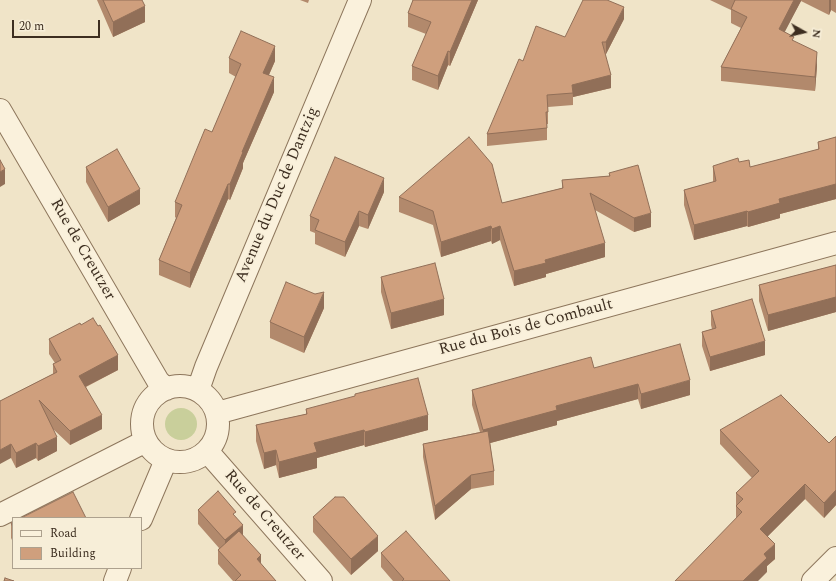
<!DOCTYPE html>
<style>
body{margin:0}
#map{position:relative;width:836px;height:581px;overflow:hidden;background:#f0e4c8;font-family:Spectral,serif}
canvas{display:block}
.legend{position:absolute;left:12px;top:517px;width:130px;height:52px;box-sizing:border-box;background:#f7eed8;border:1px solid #ada18e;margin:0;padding:5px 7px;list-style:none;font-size:12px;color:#3d2e20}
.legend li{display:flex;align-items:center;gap:8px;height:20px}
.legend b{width:20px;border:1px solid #ada18e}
.north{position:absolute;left:784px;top:12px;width:40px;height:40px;-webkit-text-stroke:3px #f7eed8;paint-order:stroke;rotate:98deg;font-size:11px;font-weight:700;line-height:16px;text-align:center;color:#3d2e20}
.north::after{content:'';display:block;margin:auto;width:14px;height:18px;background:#3d2e20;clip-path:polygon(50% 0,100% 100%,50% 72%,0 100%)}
.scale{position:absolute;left:12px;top:20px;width:88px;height:18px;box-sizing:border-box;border:2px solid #3d2e20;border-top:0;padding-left:5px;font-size:12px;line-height:14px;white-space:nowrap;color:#3d2e20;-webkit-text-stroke:3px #f7eed8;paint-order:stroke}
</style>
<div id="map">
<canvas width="836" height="581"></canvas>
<ul class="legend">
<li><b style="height:5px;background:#faf1dc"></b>Road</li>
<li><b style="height:11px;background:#cf9f7d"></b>Building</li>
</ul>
<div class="north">N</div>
<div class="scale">20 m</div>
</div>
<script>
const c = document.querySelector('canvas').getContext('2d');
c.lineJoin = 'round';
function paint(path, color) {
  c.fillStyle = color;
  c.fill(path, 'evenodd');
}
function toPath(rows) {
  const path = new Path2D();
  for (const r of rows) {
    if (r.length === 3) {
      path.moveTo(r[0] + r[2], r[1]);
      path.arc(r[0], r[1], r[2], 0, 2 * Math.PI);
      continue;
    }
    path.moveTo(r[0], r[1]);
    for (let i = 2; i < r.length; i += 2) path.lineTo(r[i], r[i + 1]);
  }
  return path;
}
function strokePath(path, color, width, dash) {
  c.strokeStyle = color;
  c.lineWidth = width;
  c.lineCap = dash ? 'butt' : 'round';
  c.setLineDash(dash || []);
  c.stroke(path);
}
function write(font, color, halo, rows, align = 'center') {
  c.font = font + ' Spectral,serif';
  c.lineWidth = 3;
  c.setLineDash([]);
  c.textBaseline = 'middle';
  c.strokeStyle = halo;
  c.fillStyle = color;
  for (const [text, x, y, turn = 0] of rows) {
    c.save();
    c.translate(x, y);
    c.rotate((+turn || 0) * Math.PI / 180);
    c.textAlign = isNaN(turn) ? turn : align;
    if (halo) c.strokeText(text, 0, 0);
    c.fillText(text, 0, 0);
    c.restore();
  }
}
const green = toPath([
 [181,424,16]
]);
const minor = toPath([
 [0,110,158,381,166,389],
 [180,424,38],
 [198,390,206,367,360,0],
 [217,413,836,243],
 [207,451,321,581],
 [0,515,146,441],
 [141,519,166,460],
 [115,581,120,568],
 [813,581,836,558]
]);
const wall = toPath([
 [97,0,142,0,145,22,113,37],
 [300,0,309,0,308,3],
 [413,0,478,0,450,66,448,65,438,90,412,80,412,66,426,34,408,27,408,13],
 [710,0,836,0,836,13,831,10,829,15,801,1,784,32,794,41,817,66,815,91,721,81,721,67,741,28,731,23,731,10],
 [624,19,606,54,605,54,611,88,573,97,573,105,548,107,548,124,547,124,547,140,487,146,487,134,523,61],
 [229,58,275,61,269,75,274,92,243,163,243,168,230,200,228,199,190,288,159,275,159,260,176,218,175,217,175,202,212,132,236,77,229,73],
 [836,137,836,199,780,214,780,218,748,227,747,226,694,240,684,205,684,190,713,182,713,166,739,162,750,167,818,150,818,142],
 [86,167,140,204,108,222,86,182],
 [609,173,651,227,634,232,595,210,605,257,546,274,546,277,514,286,500,240,492,244,491,241,441,257,433,225,399,212,399,197,502,203,562,188,562,180,609,176],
 [384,192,368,229,359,226,345,257,315,244,315,233,310,231,310,216],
 [836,265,836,312,768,331,759,301,759,285],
 [381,277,444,315,391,329,381,292],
 [324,308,304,353,270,338,270,322],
 [711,311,765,355,710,371,702,346,702,332,712,329,711,325],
 [81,325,118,370,86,387,102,429,70,445,53,429,57,451,38,461,36,458,16,468,11,458,0,401,53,374,53,364,55,363,49,354,49,339],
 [594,368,690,395,641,409,638,399,557,421,557,425,490,443,494,471,494,485,471,489,435,520,423,457,423,444,480,432,472,405,472,390],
 [306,409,428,430,365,447,364,445,317,458,317,468,279,478,276,465,264,469,256,441,256,425,306,414],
 [720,430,829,443,836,436,836,505,824,518,805,499,767,537,775,559,767,566,767,572,736,518,736,493,752,478,720,444],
 [198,510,236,517,243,536,261,564,276,581,233,581,218,564,218,550,219,548,198,524],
 [313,517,378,551,351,575,313,532],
 [13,522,13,542,11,538,11,523],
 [381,553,450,581,393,581,381,567]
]);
const shadedWall = toPath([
 [472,0,478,0,450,66,450,52],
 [794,0,801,0,801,1,779,43,779,29],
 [829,0,831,0,831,10,829,15],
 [145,6,145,22,113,37,113,22],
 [624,7,624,19,606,54,606,42],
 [275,46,275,61,263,88,263,73],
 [448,51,448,65,438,90,438,76],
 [817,52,817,66,815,91,815,77],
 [611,75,611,88,573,97,572,85],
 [274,77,274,92,243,163,243,168,230,200,230,184,242,152],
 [5,169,5,184,0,187,0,172],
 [384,178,384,192,368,229,368,215],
 [228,184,228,199,190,288,190,273],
 [836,184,836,199,780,214,780,218,748,227,748,212,779,199],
 [140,189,140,204,108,222,108,207],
 [359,211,359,226,345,257,345,242],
 [747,211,747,226,694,240,694,225],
 [651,213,651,227,634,232,634,218],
 [491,226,491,241,441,257,441,242],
 [500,226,500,240,492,244,492,229],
 [605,243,605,257,546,274,546,277,514,286,514,271,545,260],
 [324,292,324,308,304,353,304,337],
 [836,297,836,312,768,331,768,315],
 [444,299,444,315,391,329,391,313],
 [765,341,765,355,710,371,710,357],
 [118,355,118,370,79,390,79,376],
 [690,380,690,395,641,409,641,394],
 [638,384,638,399,557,421,557,425,483,445,483,430,556,406],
 [102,415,102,429,70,445,70,431],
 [428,415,428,430,365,447,365,432],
 [364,430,364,445,317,458,317,468,279,478,279,462,314,443],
 [57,437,57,451,38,461,38,446],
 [36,443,36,458,16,468,16,453],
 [11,444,11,458,0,464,0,450],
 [276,450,276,465,264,469,264,453],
 [471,475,471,489,435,520,435,506],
 [805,484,805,499,760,544,760,529],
 [836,490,836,505,824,518,824,503],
 [243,525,243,540,225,555,225,540],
 [378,536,378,551,351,575,351,559],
 [775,544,775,559,767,566,767,572,758,581,743,581,764,554],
 [261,555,261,569,257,559]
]);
const building = toPath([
 [103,0,142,0,145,6,113,22,103,0],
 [413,0,472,0,450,52,448,51,438,76,412,66,431,22,408,13,413,0],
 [583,0,607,0,624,7,606,42,602,42,611,75,572,85,573,93,547,95,548,112,546,112,547,128,487,134,519,59,523,61,536,26,565,37,583,0],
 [735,0,794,0,779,29,794,37,792,40,817,52,815,77,721,67,747,17,731,9,735,0],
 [241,31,275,46,263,73,274,77,242,152,243,152,230,184,228,184,190,273,159,260,182,205,175,202,205,129,212,132,241,64,229,58,241,31],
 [469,137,492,164,502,203,563,188,562,180,610,176,609,173,638,165,651,213,634,218,590,193,605,243,545,260,546,263,514,271,500,226,492,229,491,226,441,242,433,211,399,197,469,137],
 [836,137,836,184,779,199,780,203,748,212,747,211,694,225,684,190,716,181,713,166,738,158,739,162,749,160,750,167,819,149,818,142,836,137],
 [117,149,140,189,108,207,86,167,117,149],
 [335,157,384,178,368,215,359,211,345,242,315,230,319,220,310,216,335,157],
 [0,160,5,169,0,172,0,160],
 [435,263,444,299,391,313,381,277,435,263],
 [836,265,836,297,768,315,759,285,836,265],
 [286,282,315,294,324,292,304,337,270,322,286,282],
 [752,299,765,341,710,357,702,332,716,328,711,311,752,299],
 [93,318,98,326,100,325,118,355,79,376,102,415,70,431,39,400,57,437,38,446,36,443,16,453,11,444,0,450,0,401,57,372,53,364,61,360,49,339,80,323,81,325,93,318],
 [680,344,690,380,641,394,638,384,556,406,557,410,483,430,472,390,591,357,594,368,680,344],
 [418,378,428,415,365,432,364,430,314,443,317,452,279,462,276,450,264,453,256,425,307,414,306,409,355,396,355,394,418,378],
 [781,395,829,443,836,436,836,490,824,503,805,484,760,529,775,544,764,554,767,558,743,581,675,581,742,512,736,506,743,499,736,493,759,471,720,430,781,395],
 [488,431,494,471,471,475,435,506,423,444,488,431],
 [218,491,236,512,233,514,243,525,225,540,198,510,218,491],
 [73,492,86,518,21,518,73,492],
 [335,497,344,497,378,536,351,559,313,517,335,497],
 [13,522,13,527,11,523,13,522],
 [239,531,261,555,257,559,276,581,235,581,241,575,218,550,239,531],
 [406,531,450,581,402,581,404,579,381,553,406,531],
 [5,578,14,581,4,581,5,578]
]);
const streetNames = [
 ["Avenue du Duc de Dantzig",278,195,-67],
 ["Rue de Creutzer",82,250,60],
 ["Rue du Bois de Combault",526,328,-15],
 ["Rue de Creutzer",264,516,49]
];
paint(green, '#c9cf9b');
strokePath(minor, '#8d765c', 24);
strokePath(minor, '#faf1dc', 22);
paint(wall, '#b2896c');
paint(shadedWall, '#916f58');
paint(building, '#cf9f7d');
strokePath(building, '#916f58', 1);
write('16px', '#3d2e20', '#f7eed8', streetNames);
</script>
